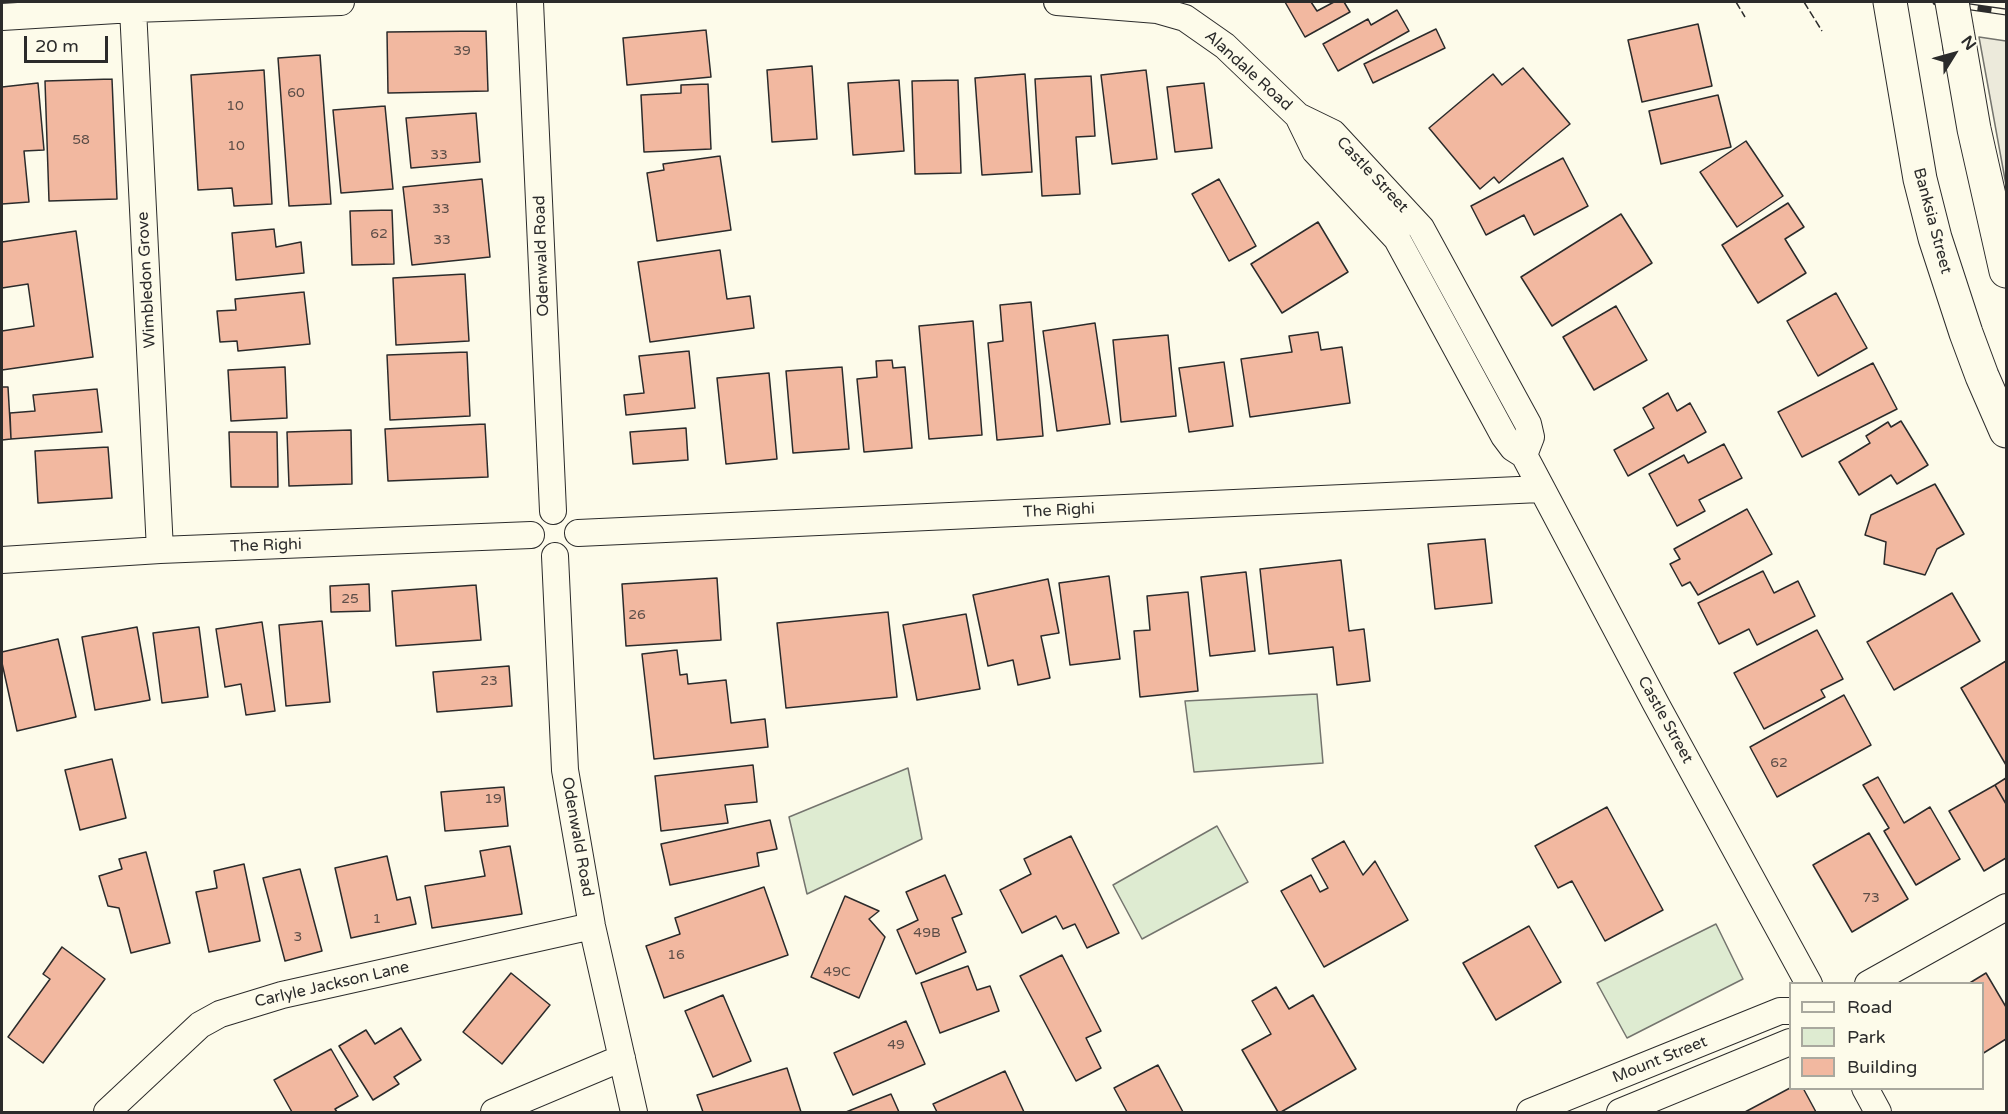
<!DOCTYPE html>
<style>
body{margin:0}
#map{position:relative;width:2008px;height:1114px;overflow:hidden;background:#fdfbea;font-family:"Varela Round",sans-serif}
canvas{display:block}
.frame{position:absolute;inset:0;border:3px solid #2b2b2b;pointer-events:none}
.legend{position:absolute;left:1789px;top:982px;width:195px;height:108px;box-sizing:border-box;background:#fdfbea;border:2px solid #a9a89e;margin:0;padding:8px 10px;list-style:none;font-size:18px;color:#2b2b2b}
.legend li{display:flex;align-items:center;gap:12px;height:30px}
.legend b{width:30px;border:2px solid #a9a89e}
.north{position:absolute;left:1924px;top:24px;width:60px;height:60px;-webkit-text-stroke:4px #fdfbea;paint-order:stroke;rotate:53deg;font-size:16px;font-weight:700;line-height:24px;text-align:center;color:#2b2b2b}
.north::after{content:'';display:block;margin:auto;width:21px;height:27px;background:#2b2b2b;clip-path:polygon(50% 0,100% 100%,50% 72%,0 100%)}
.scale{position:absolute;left:24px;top:36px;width:84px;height:27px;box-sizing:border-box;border:3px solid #2b2b2b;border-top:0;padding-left:8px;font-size:18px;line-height:21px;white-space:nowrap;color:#2b2b2b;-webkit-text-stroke:4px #fdfbea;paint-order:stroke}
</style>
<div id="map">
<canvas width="2008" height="1114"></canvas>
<div class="frame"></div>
<ul class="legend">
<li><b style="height:8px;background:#fdfbea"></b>Road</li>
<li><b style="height:16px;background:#deebd1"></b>Park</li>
<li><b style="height:16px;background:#f2b8a0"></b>Building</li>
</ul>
<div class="north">N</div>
<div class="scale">20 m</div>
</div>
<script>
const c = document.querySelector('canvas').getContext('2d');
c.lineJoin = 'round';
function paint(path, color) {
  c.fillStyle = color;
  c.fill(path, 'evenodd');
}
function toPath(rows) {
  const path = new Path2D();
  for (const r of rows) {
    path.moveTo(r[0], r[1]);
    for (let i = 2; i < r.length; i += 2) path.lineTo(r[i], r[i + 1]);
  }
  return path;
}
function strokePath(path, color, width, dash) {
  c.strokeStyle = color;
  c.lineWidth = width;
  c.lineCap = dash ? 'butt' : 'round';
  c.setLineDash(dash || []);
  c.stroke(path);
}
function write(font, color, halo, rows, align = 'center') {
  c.font = font + ' "Varela Round",sans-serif';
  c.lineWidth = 4.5;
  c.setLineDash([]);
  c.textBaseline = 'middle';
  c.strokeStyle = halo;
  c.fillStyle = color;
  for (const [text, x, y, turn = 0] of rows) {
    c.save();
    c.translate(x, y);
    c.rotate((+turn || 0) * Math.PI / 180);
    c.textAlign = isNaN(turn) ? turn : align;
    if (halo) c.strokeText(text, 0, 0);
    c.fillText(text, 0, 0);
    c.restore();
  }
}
const green = toPath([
 [1317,694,1323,763,1194,772,1185,701,1317,694],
 [908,768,922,839,807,894,789,817,908,768],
 [1217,826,1248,882,1142,939,1113,885,1217,826],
 [1716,924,1743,979,1627,1038,1597,983,1716,924]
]);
const parking = toPath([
 [1979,37,2006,41,2006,185,1979,37]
]);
const building = toPath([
 [1285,2,1311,2,1317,11,1334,2,1344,2,1350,12,1305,37,1285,2],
 [1397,10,1409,31,1338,71,1323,44,1368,19,1371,25,1397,10],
 [1698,24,1712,86,1642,102,1628,40,1698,24],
 [1436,29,1445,48,1373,83,1364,64,1436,29],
 [706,30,711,77,627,85,623,38,706,30],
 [486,31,488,91,388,93,387,32,486,31],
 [320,55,331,204,289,206,278,58,320,55],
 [812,66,817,139,772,142,767,70,812,66],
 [1523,68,1570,124,1499,183,1494,177,1480,189,1429,128,1493,74,1502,85,1523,68],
 [264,70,272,204,234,206,232,188,198,190,191,75,264,70],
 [1146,70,1157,159,1112,164,1101,75,1146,70],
 [1025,74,1032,172,982,175,975,78,1025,74],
 [1091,76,1095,136,1076,137,1080,194,1042,196,1035,79,1091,76],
 [112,79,117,199,49,201,45,81,112,79],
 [899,80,904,151,853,155,848,83,899,80],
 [958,80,961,173,915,174,912,81,958,80],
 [38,83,44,150,24,151,29,202,2,204,2,87,38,83],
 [1204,83,1212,148,1175,152,1167,87,1204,83],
 [708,84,711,149,644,152,641,95,681,93,681,85,708,84],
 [1718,95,1731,147,1661,164,1649,111,1718,95],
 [385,106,393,189,341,193,333,110,385,106],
 [476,113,480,162,411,168,406,118,476,113],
 [1746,141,1783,196,1737,227,1700,172,1746,141],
 [720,156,731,230,657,241,647,173,664,170,663,164,720,156],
 [1563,158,1588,206,1534,235,1524,215,1486,235,1471,206,1563,158],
 [482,179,490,257,412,265,403,187,482,179],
 [1219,179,1256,246,1229,261,1192,194,1219,179],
 [1788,203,1804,227,1785,239,1806,273,1758,303,1722,245,1788,203],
 [392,210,394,264,352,265,350,211,392,210],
 [1621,214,1652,263,1552,326,1521,277,1621,214],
 [1318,222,1348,272,1282,313,1251,264,1318,222],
 [274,229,276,247,301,242,304,273,236,280,232,233,274,229],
 [76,231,93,357,2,370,2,331,34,326,28,284,2,288,2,242,76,231],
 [720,250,727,299,750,296,754,328,650,342,638,262,720,250],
 [465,274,469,341,396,345,393,278,465,274],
 [304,292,310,344,238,351,237,341,220,342,217,311,236,310,235,299,304,292],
 [1836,293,1867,348,1818,376,1787,321,1836,293],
 [1031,302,1043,436,997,440,988,343,1003,341,1000,305,1031,302],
 [1616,306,1647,360,1594,390,1563,337,1616,306],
 [973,321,982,435,929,439,919,326,973,321],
 [1095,323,1110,424,1057,431,1043,331,1095,323],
 [1318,332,1321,350,1342,347,1350,403,1250,417,1241,359,1292,352,1289,336,1318,332],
 [1168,335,1176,416,1121,422,1113,340,1168,335],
 [689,351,695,408,626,415,624,395,644,393,639,356,689,351],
 [467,352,470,416,390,420,387,355,467,352],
 [892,360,893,368,905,367,912,448,864,452,857,379,877,377,876,361,892,360],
 [1224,362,1233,426,1189,432,1179,368,1224,362],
 [1873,363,1897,409,1802,457,1778,412,1873,363],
 [285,367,287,418,231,421,228,370,285,367],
 [842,367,849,449,793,453,786,371,842,367],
 [769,373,777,459,726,464,717,378,769,373],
 [2,387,8,387,11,439,2,440,2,387],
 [97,389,102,432,11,439,10,413,35,411,33,395,97,389],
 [1668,393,1677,411,1690,403,1706,432,1628,476,1614,450,1654,428,1643,408,1668,393],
 [1901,421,1928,465,1897,484,1891,475,1859,495,1839,462,1870,443,1866,436,1888,422,1891,427,1901,421],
 [485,424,488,477,388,481,385,429,485,424],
 [686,428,688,460,633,464,630,432,686,428],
 [351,430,352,484,289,486,287,432,351,430],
 [229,432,277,432,278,487,231,487,229,432],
 [1724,444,1742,478,1699,500,1705,511,1677,526,1649,474,1684,455,1688,463,1724,444],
 [108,447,112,498,38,503,35,451,108,447],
 [1935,484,1964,534,1937,549,1925,575,1884,564,1886,542,1865,535,1871,515,1935,484],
 [1747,509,1772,554,1698,595,1690,582,1682,586,1670,564,1680,559,1674,549,1747,509],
 [1485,539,1492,603,1435,609,1428,544,1485,539],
 [1341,560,1349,631,1364,629,1370,681,1337,685,1333,647,1269,654,1260,569,1341,560],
 [1763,571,1774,593,1798,581,1815,616,1757,645,1749,629,1719,644,1698,603,1763,571],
 [1246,572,1255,651,1210,656,1201,577,1246,572],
 [1109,576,1120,659,1070,665,1059,583,1109,576],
 [717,578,721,640,626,646,622,584,717,578],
 [1048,579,1059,633,1041,636,1050,678,1018,685,1013,660,988,666,973,595,1048,579],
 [369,584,370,611,331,612,330,586,369,584],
 [476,585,481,640,396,646,392,591,476,585],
 [1188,592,1198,691,1140,697,1134,631,1150,630,1147,596,1188,592],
 [1952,593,1980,641,1894,690,1867,642,1952,593],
 [888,612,897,697,786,708,777,623,888,612],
 [966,614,980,689,917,700,903,625,966,614],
 [322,621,330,702,286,706,279,625,322,621],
 [262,622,275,711,246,715,241,684,225,687,216,629,262,622],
 [137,627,150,700,95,710,82,637,137,627],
 [199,627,208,697,162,703,153,633,199,627],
 [1817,630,1843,679,1821,690,1825,697,1764,729,1734,673,1817,630],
 [58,639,76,717,17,731,2,663,2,652,58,639],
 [677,650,680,675,687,674,688,684,726,680,731,723,765,719,768,747,654,759,642,654,677,650],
 [2006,661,2006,765,1961,688,2006,661],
 [509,666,512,706,437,712,433,672,509,666],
 [1844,695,1871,745,1777,797,1750,747,1844,695],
 [112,759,126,818,80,830,65,770,112,759],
 [753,765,757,802,725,805,728,823,661,831,655,776,753,765],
 [1878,777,1904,823,1930,807,1960,859,1916,885,1884,831,1889,828,1863,785,1878,777],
 [2006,778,2006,804,1995,785,2006,778],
 [1995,785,2006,804,2006,858,1984,871,1949,811,1995,785],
 [504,787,508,826,445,831,441,792,504,787],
 [1607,807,1663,910,1605,941,1572,881,1558,888,1535,846,1607,807],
 [770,820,777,849,757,853,759,866,670,885,661,844,770,820],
 [1869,833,1908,899,1852,932,1813,865,1869,833],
 [1071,836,1119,933,1087,948,1075,924,1063,929,1056,916,1022,933,1000,890,1031,874,1024,859,1071,836],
 [1344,841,1363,875,1375,861,1408,920,1324,967,1281,891,1311,875,1320,892,1328,888,1312,859,1344,841],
 [510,846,522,914,432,928,425,886,485,876,480,851,510,846],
 [146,852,170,943,131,953,119,908,108,906,99,876,122,869,119,859,146,852],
 [387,856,397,900,410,897,416,924,351,938,335,868,387,856],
 [244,864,260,941,209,952,196,892,217,888,214,871,244,864],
 [300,869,322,951,285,961,263,878,300,869],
 [945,875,962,914,952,918,966,952,916,974,897,930,918,920,906,892,945,875],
 [764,887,788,955,664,998,646,946,680,934,675,918,764,887],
 [845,896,879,911,869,919,885,937,859,998,811,977,845,896],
 [1529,926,1561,982,1496,1020,1463,963,1529,926],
 [62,947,105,979,43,1063,8,1037,50,979,43,974,62,947],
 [1062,955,1101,1031,1086,1038,1101,1068,1076,1081,1020,976,1062,955],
 [968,966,977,990,990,986,999,1011,940,1033,921,983,968,966],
 [511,973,550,1005,502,1064,463,1032,511,973],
 [1986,973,2006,1007,2006,1039,1982,1054,1982,984,1968,984,1986,973],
 [1276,987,1289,1009,1313,995,1356,1069,1281,1112,1278,1112,1242,1050,1271,1034,1252,1001,1276,987],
 [723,995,751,1061,713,1077,685,1011,723,995],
 [906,1021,925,1064,853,1095,834,1053,906,1021],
 [401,1028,421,1060,394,1077,399,1084,373,1100,339,1046,366,1030,375,1044,401,1028],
 [331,1049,358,1096,335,1109,337,1112,292,1112,274,1080,331,1049],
 [1158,1065,1183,1112,1127,1112,1114,1088,1158,1065],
 [787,1068,801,1112,703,1112,697,1095,787,1068],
 [1005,1071,1024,1112,937,1112,933,1104,1005,1071],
 [1790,1088,1803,1088,1816,1112,1745,1112,1790,1088],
 [891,1094,899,1112,846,1112,891,1094]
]);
const minor = toPath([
 [530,2,553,511],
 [1057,2,1157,10,1185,18,1225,46,1298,116,1333,133,1421,228,1528,424,1531,437,1524,455],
 [133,9,160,550],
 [2,17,133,9,341,2],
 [1298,116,1315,151,1397,239,1504,436,1513,448,1524,455,1656,704,1809,984],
 [578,533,1540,489],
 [555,556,565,770,592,926,634,1112],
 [2,560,160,550,531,535],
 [1868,984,2006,907],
 [1865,1088,1878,1112],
 [107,1112,200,1025,220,1014,282,995,592,926],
 [494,1112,622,1058],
 [1530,1112,1780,1011,1790,1011],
 [1620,1112,1790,1042]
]);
const trunk = toPath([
 [1890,2,1920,179,1935,238,1966,333,1982,376,2006,431],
 [1960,48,1974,129,2006,271]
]);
const rail = toPath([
 [1936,2,2006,12]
]);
const trunkBridge = toPath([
 [1952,2,1960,48]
]);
const fence = toPath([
 [1736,2,1745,17],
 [1804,2,1822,31]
]);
const numberNames = [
 ["39",462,51],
 ["60",296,93],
 ["10",235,106],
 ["58",81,140],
 ["10",236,146],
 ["33",439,155],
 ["33",441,209],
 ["62",379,234],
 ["33",442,240],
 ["25",350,599],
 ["26",637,615],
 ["23",489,681],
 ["62",1779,763],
 ["19",493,799],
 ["73",1871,898],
 ["1",377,919],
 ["49B",927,933],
 ["3",298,937],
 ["16",676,955],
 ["49C",837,972],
 ["49",896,1045]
];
const streetNames = [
 ["Alandale Road",1248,71,42],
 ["Castle Street",1372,175,47],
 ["Banksia Street",1932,221,75],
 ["Odenwald Road",542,256,-92],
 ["Wimbledon Grove",147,280,-93],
 ["The Righi",1059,511,-3],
 ["The Righi",266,546,-2],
 ["Castle Street",1665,720,61],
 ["Odenwald Road",577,837,80],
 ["Carlyle Jackson Lane",332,985,-13],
 ["Mount Street",1660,1060,-22]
];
paint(green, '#deebd1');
strokePath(green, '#74746e', 1.5);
paint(parking, '#eceadb');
strokePath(parking, '#74746e', 1.5);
paint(building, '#f2b8a0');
strokePath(building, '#2b2b2b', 1.5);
strokePath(minor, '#2b2b2b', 28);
strokePath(trunk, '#2b2b2b', 35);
strokePath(minor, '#fdfbea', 26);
strokePath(trunk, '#fdfbea', 33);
strokePath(rail, '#2b2b2b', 7);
strokePath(rail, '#fdfbea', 4.5, [14]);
strokePath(trunkBridge, '#2b2b2b', 35, []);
strokePath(trunkBridge, '#fdfbea', 33);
strokePath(fence, '#2b2b2b', 1.5, [8, 3]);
write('14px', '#5d4e48', null, numberNames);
write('16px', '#2b2b2b', '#fdfbea', streetNames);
</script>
